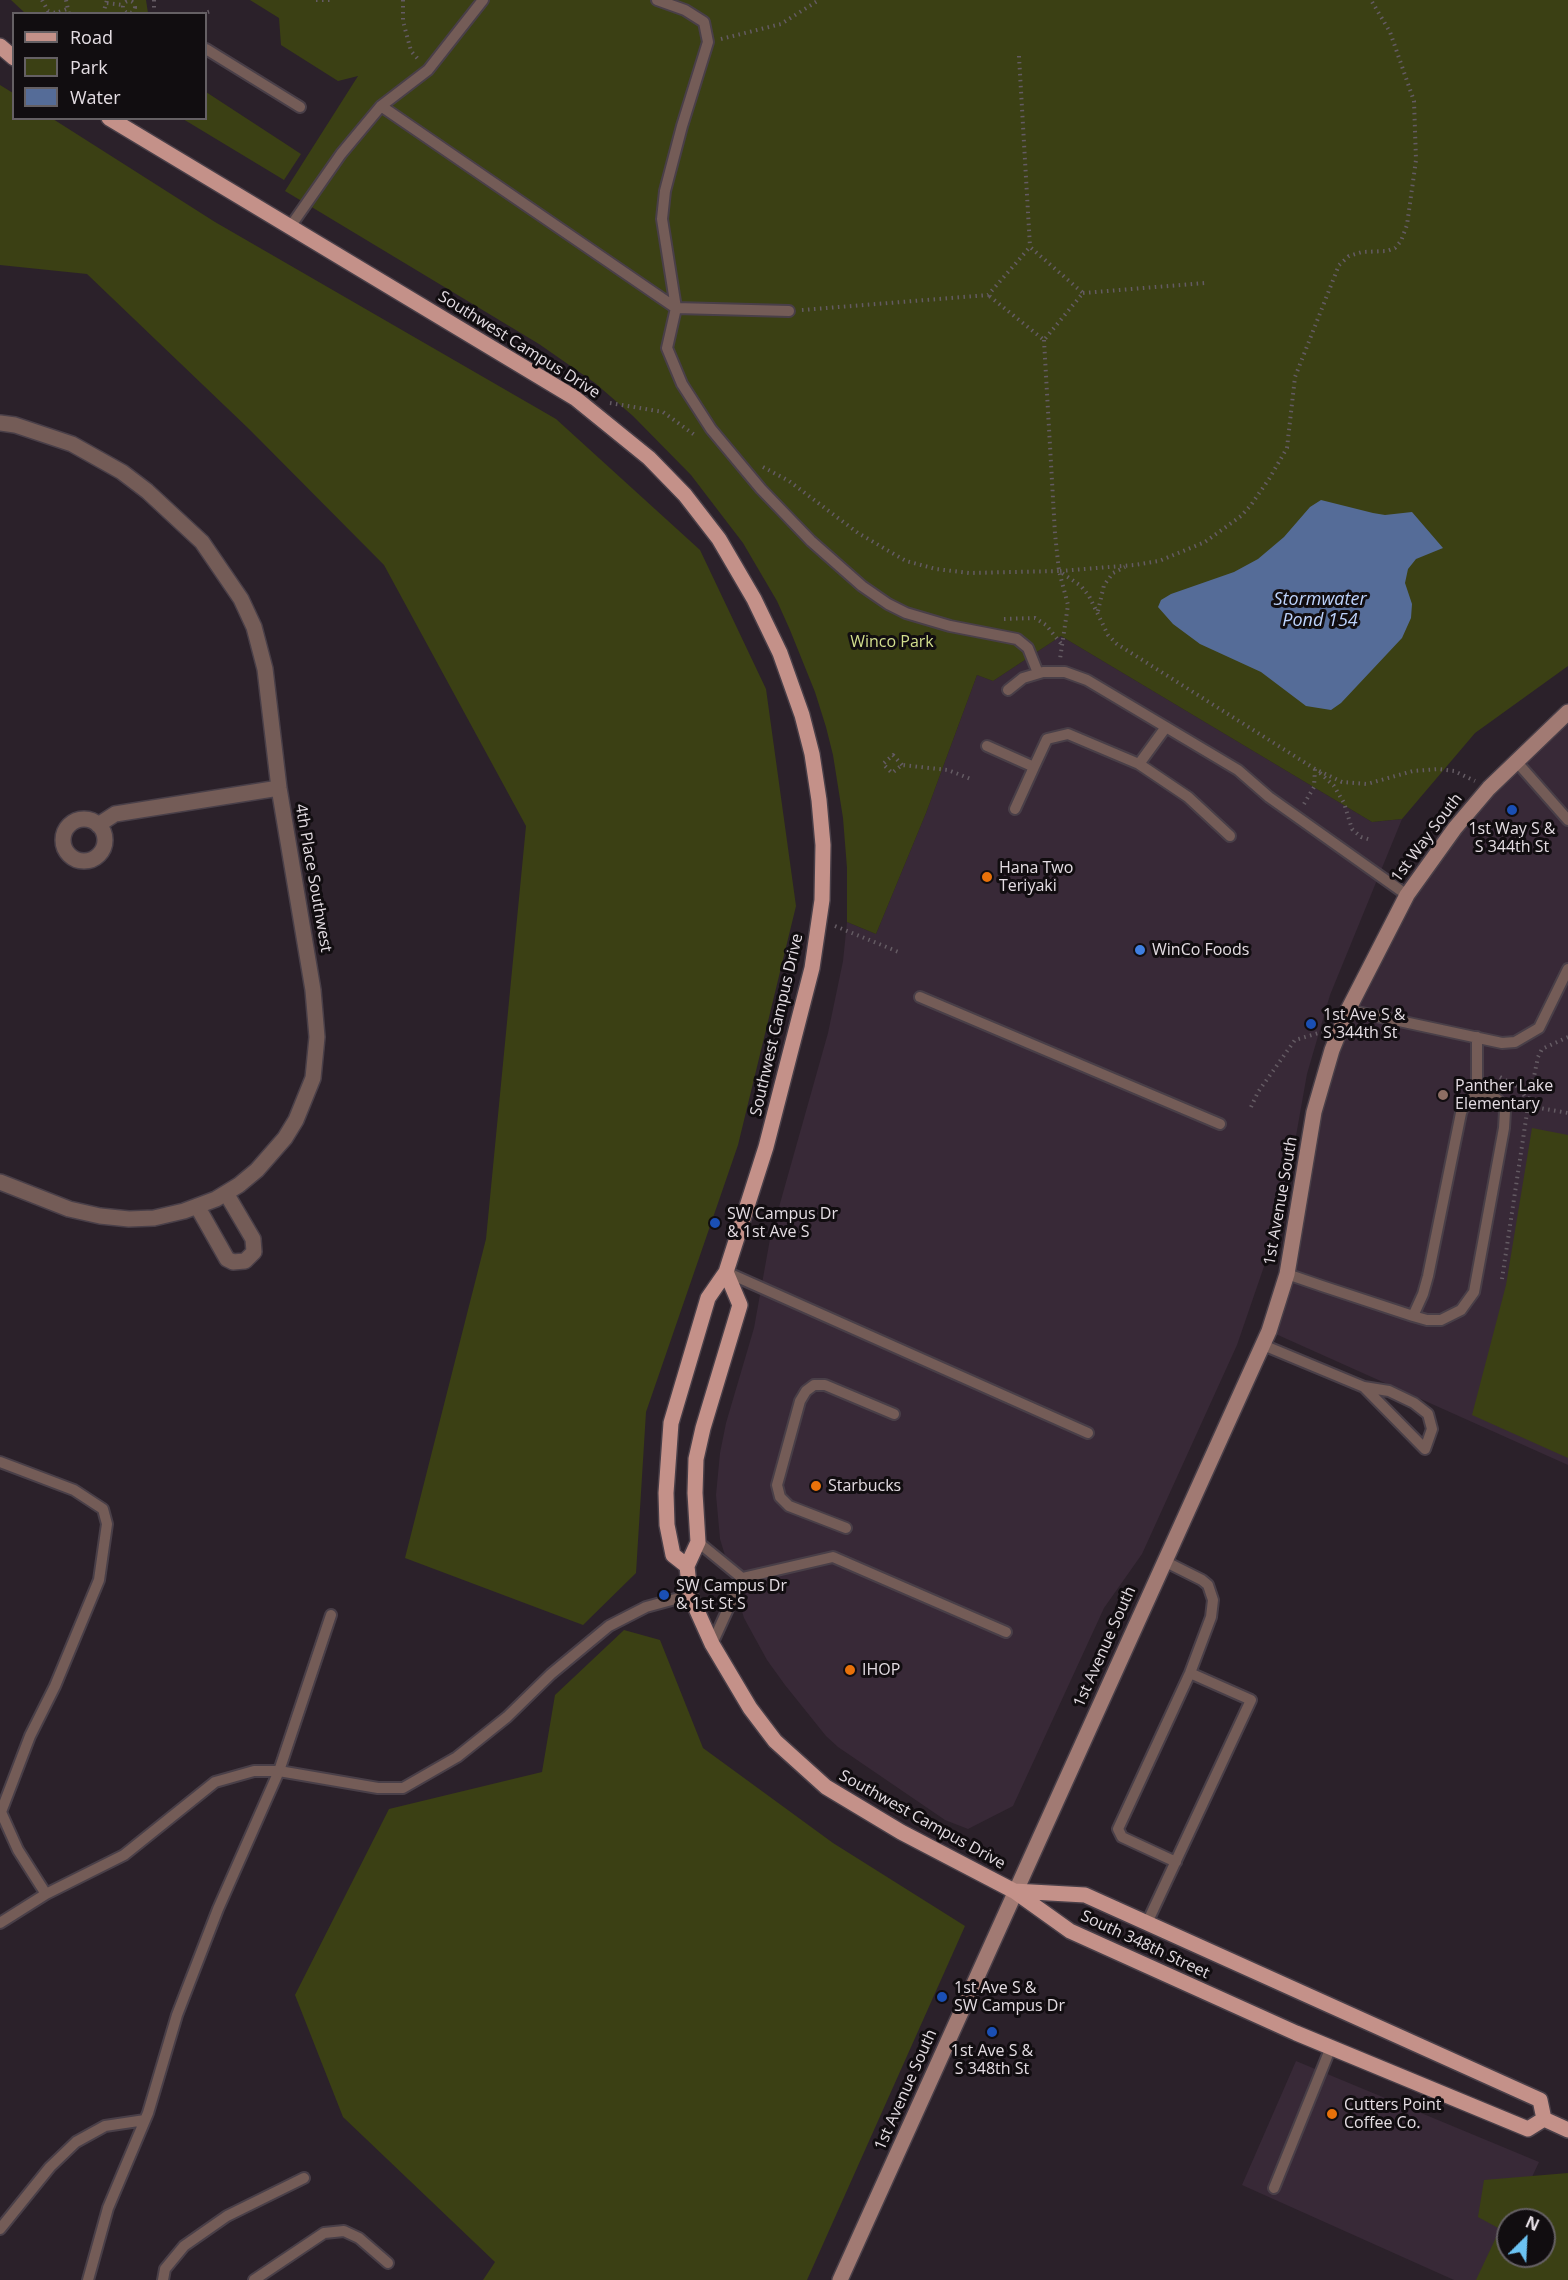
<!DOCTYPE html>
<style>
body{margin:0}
#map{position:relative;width:1568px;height:2280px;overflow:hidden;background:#2b212a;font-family:"Open Sans",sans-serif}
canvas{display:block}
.legend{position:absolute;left:12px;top:12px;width:195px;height:108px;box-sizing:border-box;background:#110d10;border:2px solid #656064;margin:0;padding:8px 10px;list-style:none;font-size:18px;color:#e4dde3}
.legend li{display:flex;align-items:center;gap:12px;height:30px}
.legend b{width:30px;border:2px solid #656064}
.north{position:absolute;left:1496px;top:2208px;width:60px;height:60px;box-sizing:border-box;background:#110d10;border:2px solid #656064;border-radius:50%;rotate:24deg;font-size:16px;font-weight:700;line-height:24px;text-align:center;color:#e4dde3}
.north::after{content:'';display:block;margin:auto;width:21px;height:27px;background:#6cc3f2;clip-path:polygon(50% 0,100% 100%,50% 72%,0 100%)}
</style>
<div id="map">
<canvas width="1568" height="2280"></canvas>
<ul class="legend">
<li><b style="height:8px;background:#c49189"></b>Road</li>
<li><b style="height:16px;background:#3b4014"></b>Park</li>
<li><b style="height:16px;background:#556c98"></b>Water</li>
</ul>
<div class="north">N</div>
</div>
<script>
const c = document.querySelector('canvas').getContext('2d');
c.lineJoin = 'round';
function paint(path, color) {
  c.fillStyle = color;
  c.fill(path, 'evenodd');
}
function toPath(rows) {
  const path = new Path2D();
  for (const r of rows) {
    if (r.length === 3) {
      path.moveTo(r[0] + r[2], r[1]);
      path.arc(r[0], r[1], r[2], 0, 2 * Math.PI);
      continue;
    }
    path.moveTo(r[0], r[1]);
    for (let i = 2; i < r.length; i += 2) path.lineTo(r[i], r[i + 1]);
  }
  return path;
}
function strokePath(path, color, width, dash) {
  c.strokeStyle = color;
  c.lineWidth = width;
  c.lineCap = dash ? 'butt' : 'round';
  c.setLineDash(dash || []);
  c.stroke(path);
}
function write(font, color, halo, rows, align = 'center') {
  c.font = font + ' "Open Sans",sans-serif';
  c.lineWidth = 6;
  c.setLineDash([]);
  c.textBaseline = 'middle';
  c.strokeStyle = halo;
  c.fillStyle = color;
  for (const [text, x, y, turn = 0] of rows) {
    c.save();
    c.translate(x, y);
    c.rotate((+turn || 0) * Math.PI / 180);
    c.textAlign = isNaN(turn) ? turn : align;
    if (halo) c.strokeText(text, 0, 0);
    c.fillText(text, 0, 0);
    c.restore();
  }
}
const built = toPath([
 [1061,636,1372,822,1402,819,1330,995,1307,1074,1291,1164,1270,1249,1237,1345,1142,1554,1104,1608,1013,1806,968,1829,945,1820,838,1747,826,1736,785,1685,767,1660,744,1618,720,1539,716,1495,720,1453,726,1423,754,1328,770,1239,828,1033,843,961,847,922,876,934,926,813,977,675,993,681],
 [1568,712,1568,1465,1269,1331,1314,1112,1348,1010,1455,828],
 [1296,2061,1539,2162,1512,2220,1508,2220,1484,2280,1454,2280,1242,2185]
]);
const green = toPath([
 [11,0,146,0,148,13,25,13],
 [250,0,1568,0,1568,666,1475,733,1402,819,1372,822,1061,636,993,681,977,675,926,813,876,934,847,922,847,868,843,818,833,755,826,727,815,692,790,630,777,601,743,543,691,475,633,416,595,383,539,344,285,191,358,76,338,81,281,45,279,18],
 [0,85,13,93,14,118,53,119,215,222,556,419,700,550,766,689,796,906,738,1145,646,1412,636,1573,583,1625,405,1558,486,1239,526,826,384,565,249,429,87,274,0,265],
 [206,92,301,154,284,180,183,119,206,118],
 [1532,1128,1568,1135,1568,1458,1472,1415,1506,1285],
 [624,1630,660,1640,703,1748,833,1843,965,1926,807,2280,483,2280,495,2262,343,2117,295,1995,389,1809,542,1772,555,1695],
 [1568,2173,1568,2280,1476,2280,1500,2229,1478,2217,1484,2180],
 [1508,2220,1544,2220,1544,2256,1508,2256]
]);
const water = toPath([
 [1321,500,1373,513,1385,515,1412,512,1443,548,1416,559,1408,569,1405,583,1412,604,1411,618,1402,638,1341,703,1331,710,1306,706,1261,672,1200,644,1173,624,1158,607,1161,600,1171,594,1234,572,1258,559,1284,537,1310,507]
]);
const path = toPath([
 [42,0,48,11,56,13,67,9],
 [66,0,69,14],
 [154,0,154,14],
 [316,0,334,0],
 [403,0,403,21,411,51,418,59],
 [129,7,6],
 [107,3,123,5],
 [103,14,107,0],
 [202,14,211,11],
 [721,39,781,24,819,0],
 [1019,56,1030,247],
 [1083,293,1205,283],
 [802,310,988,295,1030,247,1083,293,1044,340,988,295],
 [1044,340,1055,534,1059,571,1068,605,1060,659],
 [610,403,663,412,696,436],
 [763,467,789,481,858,533,906,561,936,569,969,573,1059,571,1081,586,1089,596,1108,635,1117,644,1315,769,1342,782,1367,784,1413,771,1439,769,1454,771,1475,781],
 [1060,571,1134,565,1159,561,1205,542,1241,516,1251,505,1269,479,1287,448,1295,377,1339,265,1349,256,1362,252,1387,251,1395,248,1401,241,1407,225,1416,160,1414,101,1390,32,1371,0],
 [1098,611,1104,585,1113,573,1125,567],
 [1004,619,1035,618,1046,625,1063,646],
 [902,765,893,755,883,764,892,773,902,765,948,770,973,780],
 [1320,773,1334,786,1344,803,1352,829,1361,837,1371,840],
 [1304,804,1314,787,1315,769],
 [835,926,901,953],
 [1568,1037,1542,1049,1538,1057,1528,1106,1568,1113],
 [1500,1077,1518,1087,1526,1098,1528,1106,1502,1279],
 [1251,1107,1258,1092,1295,1040,1322,1032]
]);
const service = toPath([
 [657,0,685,10,704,22,708,42,682,126,665,191,662,219,676,308,667,348,682,384,711,429,761,489,811,541,862,586,888,604,906,613,950,626,1017,639,1028,648,1038,673],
 [206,49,300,107],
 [381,106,676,308,789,311],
 [290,227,341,154,381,106,428,70,483,0],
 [1008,690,1023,678,1043,672,1065,672,1087,680,1238,770,1269,797,1407,895],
 [987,746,1034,767,1047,739,1068,734,1139,764,1188,797,1230,836],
 [1516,761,1568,820],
 [1139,764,1166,727],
 [1015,809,1034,767],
 [920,997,1220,1124],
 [1348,1010,1502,1043,1515,1042,1539,1028,1568,969],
 [1477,1094,1477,1037],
 [726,1272,1088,1433],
 [1287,1274,1322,1286,1413,1316,1427,1320,1441,1320,1461,1310,1474,1292,1504,1128,1505,1111,1498,1100,1492,1096,1477,1094,1464,1105,1461,1113,1428,1276,1423,1294,1413,1316],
 [1263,1345,1364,1387,1389,1391,1414,1403,1428,1414,1432,1429,1425,1449,1364,1387],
 [0,1462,74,1490,103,1509,107,1524,99,1580,55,1686,30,1736,1,1812,18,1850,46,1894],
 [846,1528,789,1506,780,1497,777,1485,800,1401,806,1391,814,1385,825,1385,894,1414],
 [698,1542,742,1578],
 [1164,1561,1202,1580,1208,1585,1213,1600,1211,1617,1190,1673,1118,1829,1122,1837,1176,1862],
 [742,1578,833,1557,1006,1632],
 [712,1644,742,1578],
 [0,1923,46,1894,124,1855,215,1782,254,1771,279,1771,378,1788,403,1788,457,1757,507,1717,551,1674,609,1626,646,1607,690,1595],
 [1147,1923,1251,1700,1190,1673],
 [1274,2188,1331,2047],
 [0,2229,50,2167,76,2142,105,2126,145,2120],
 [88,2280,108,2208,148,2113,177,2015,218,1909,279,1771,331,1615],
 [163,2280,165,2269,184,2246,227,2216,304,2178],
 [254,2280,324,2233,344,2231,359,2238,388,2263]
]);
const minor = toPath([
 [0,423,15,425,72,444,122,472,147,491,202,542,241,599,254,627,265,669,279,788,313,990,317,1037,313,1078,296,1120,285,1138,257,1170,239,1185,216,1199,184,1211,154,1218,129,1219,100,1216,69,1209,0,1182],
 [84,840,21],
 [98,825,115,814,279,788],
 [197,1206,227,1259,233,1262,245,1261,254,1252,253,1239,226,1193]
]);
const secondary = toPath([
 [840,2280,1269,1331,1287,1274,1314,1112,1332,1050,1348,1010,1407,895,1455,828,1489,788,1568,712]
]);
const primary = toPath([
 [0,46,14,58],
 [109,118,575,398,649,458,685,495,719,539,754,599,780,653,802,715,812,754,819,800,823,845,822,900,812,968,766,1147,726,1272,708,1298,671,1423,666,1493,667,1525,673,1555,687,1566],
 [726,1272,740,1305,703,1428,696,1459,695,1493,698,1542,687,1566,690,1595,712,1644,750,1708,775,1741,826,1787,901,1832,1014,1891,1070,1931,1296,2033,1528,2129,1544,2119],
 [1014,1891,1085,1895,1540,2100,1544,2119],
 [1544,2119,1568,2130]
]);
const markers = [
 [1512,810,6,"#1a4fb4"],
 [987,877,6,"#e8710a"],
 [1140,950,6,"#3f7fe0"],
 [1311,1024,6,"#1a4fb4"],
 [1443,1095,6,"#8d6e63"],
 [715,1223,6,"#1a4fb4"],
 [816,1486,6,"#e8710a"],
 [664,1595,6,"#1a4fb4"],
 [850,1670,6,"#e8710a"],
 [942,1997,6,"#1a4fb4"],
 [992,2032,6,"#1a4fb4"],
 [1332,2114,6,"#e8710a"]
];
const streetNames = [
 ["Southwest Campus Drive",519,345,32],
 ["1st Way South",1427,838,-53],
 ["4th Place Southwest",313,878,80],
 ["Southwest Campus Drive",777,1025,-77],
 ["1st Avenue South",1281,1201,-80],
 ["1st Avenue South",1105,1647,-66],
 ["Southwest Campus Drive",922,1820,29],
 ["South 348th Street",1145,1945,25],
 ["1st Avenue South",906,2090,-66]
];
const parkNames = [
 ["Winco Park",892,642]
];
const poiNames = [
 ["1st Way S &",1512,829,"center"],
 ["S 344th St",1512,847,"center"],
 ["Hana Two",999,868],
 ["Teriyaki",999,886],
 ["WinCo Foods",1152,950],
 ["1st Ave S &",1323,1015],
 ["S 344th St",1323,1033],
 ["Panther Lake",1455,1086],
 ["Elementary",1455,1104],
 ["SW Campus Dr",727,1214],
 ["& 1st Ave S",727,1232],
 ["Starbucks",828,1486],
 ["SW Campus Dr",676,1586],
 ["& 1st St S",676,1604],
 ["IHOP",862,1670],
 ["1st Ave S &",954,1988],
 ["SW Campus Dr",954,2006],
 ["1st Ave S &",992,2051,"center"],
 ["S 348th St",992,2069,"center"],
 ["Cutters Point",1344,2105],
 ["Coffee Co.",1344,2123]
];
const waterNames = [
 ["Stormwater",1320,600],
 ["Pond 154",1320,621]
];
paint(built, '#382937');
paint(green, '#3b4014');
paint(water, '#556c98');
strokePath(service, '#493f48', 14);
strokePath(minor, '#493f48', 18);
strokePath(secondary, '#493f48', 18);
strokePath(primary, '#493f48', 18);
strokePath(path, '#645b63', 4, [1.5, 4.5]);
strokePath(service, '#745c57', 10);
strokePath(minor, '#745c57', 15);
strokePath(secondary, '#a17a73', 15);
strokePath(primary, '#c49189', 15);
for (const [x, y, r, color] of markers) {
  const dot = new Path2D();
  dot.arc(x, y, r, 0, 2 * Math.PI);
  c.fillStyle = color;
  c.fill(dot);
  strokePath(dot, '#110d10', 2);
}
write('16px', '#e4dde3', '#110d10', streetNames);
write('16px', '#d2de8d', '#110d10', parkNames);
write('16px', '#e4dde3', '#110d10', poiNames, 'left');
write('italic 18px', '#bdd3fc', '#110d10', waterNames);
</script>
